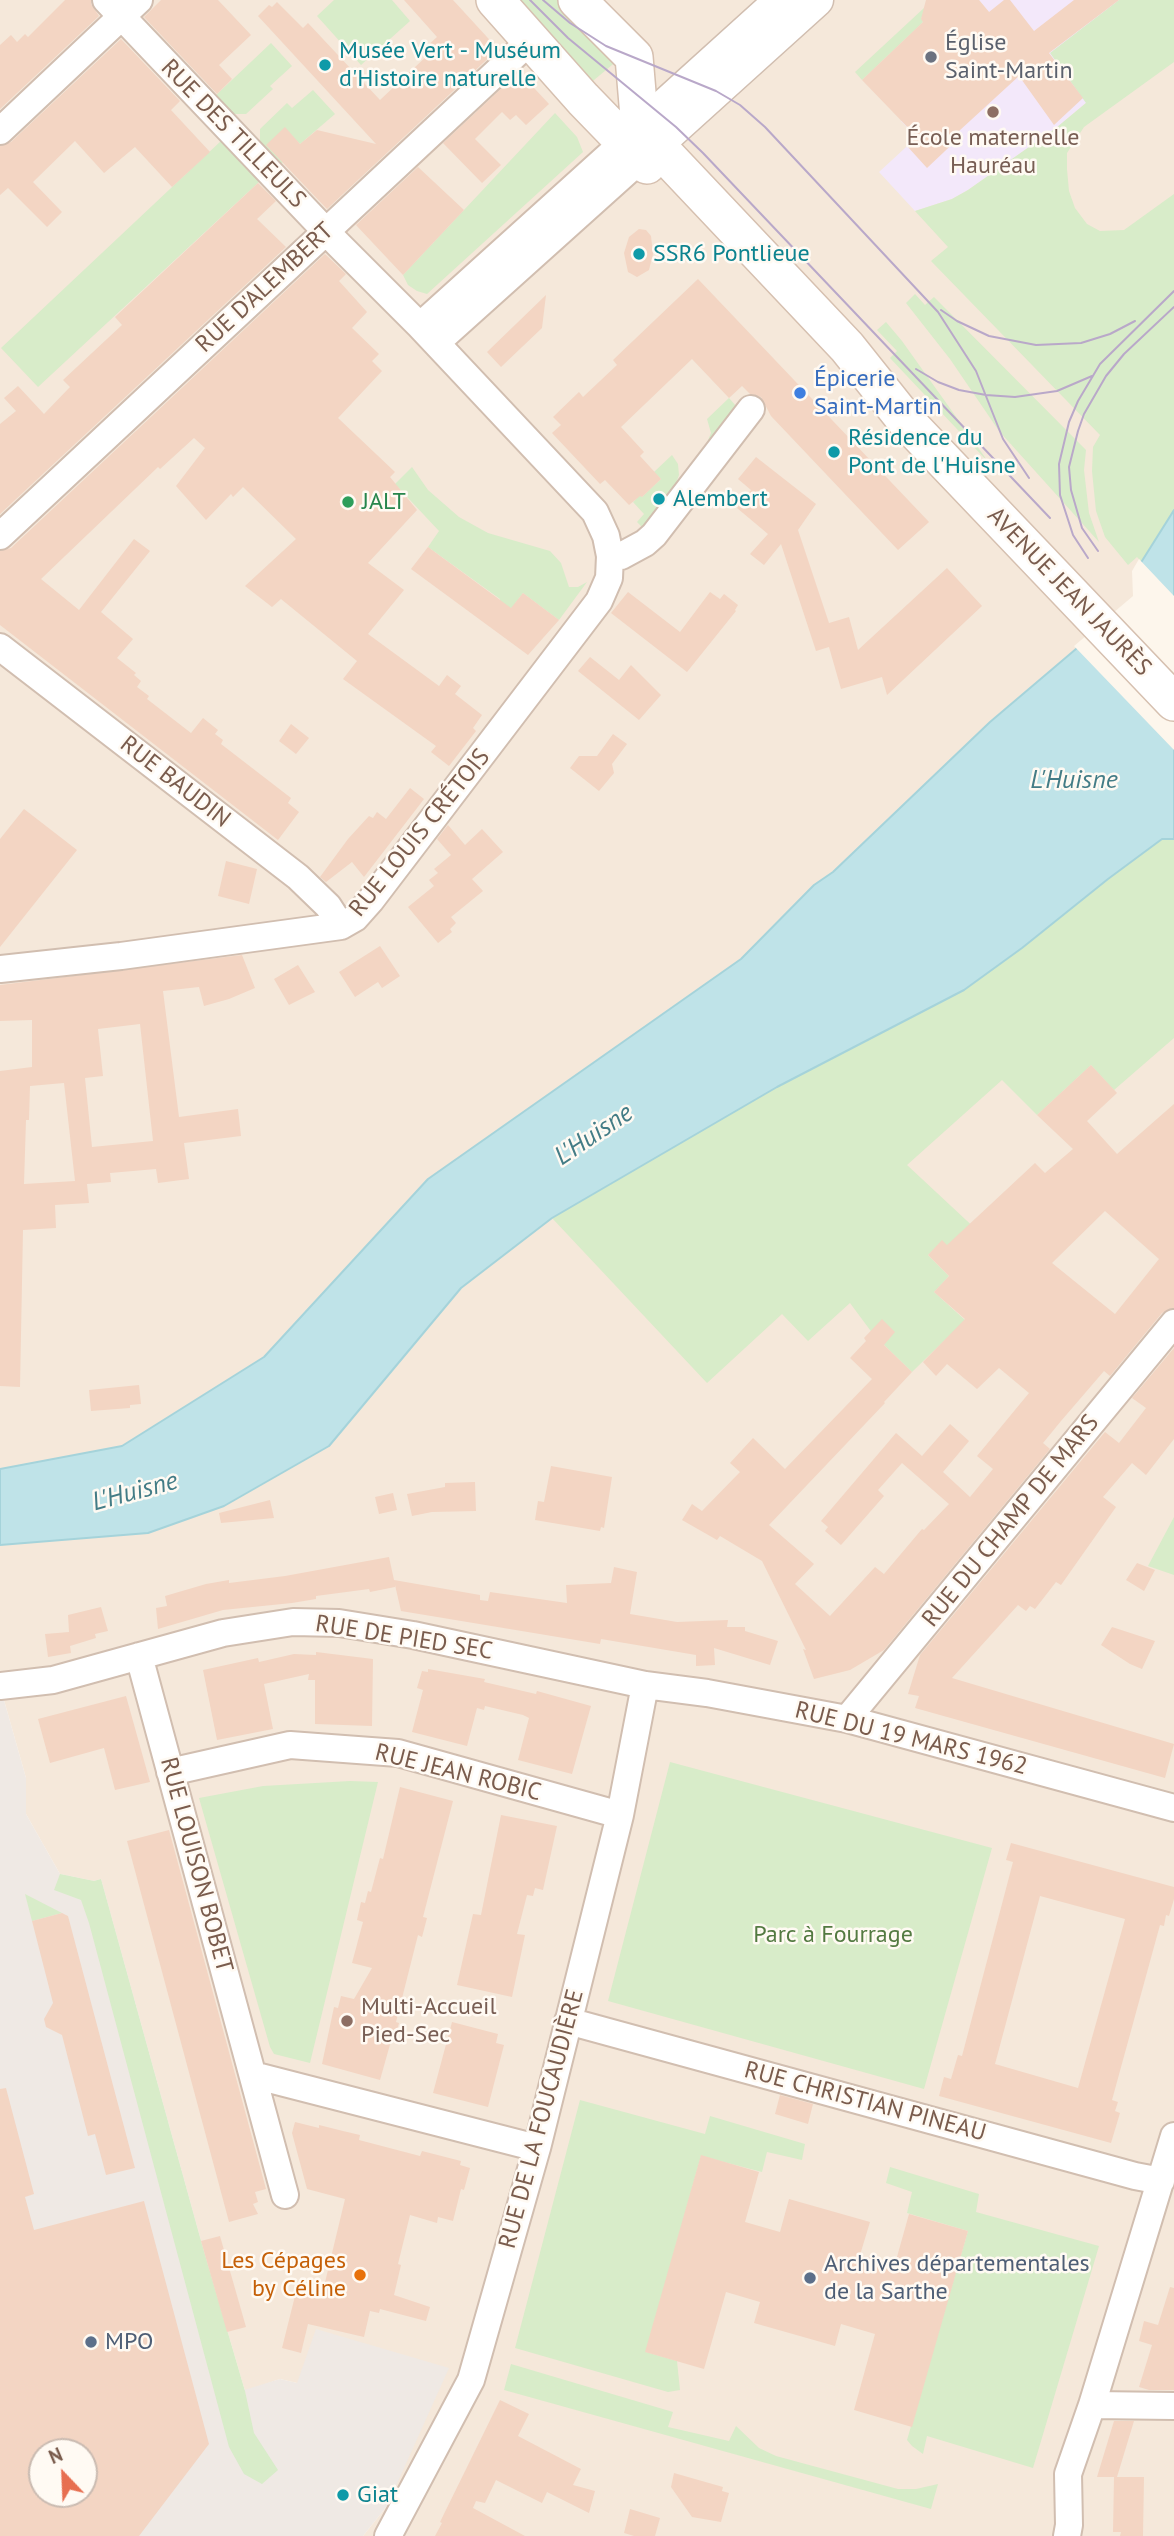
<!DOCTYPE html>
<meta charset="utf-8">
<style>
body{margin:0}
#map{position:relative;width:1174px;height:2536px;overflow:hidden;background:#fdf6ec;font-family:"PT Sans",sans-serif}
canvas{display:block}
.north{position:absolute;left:28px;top:2438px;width:70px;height:70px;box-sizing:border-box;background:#fffaf3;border:2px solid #cabbb1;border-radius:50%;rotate:337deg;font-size:19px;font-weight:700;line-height:28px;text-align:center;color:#7a5c4d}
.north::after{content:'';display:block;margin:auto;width:24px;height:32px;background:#e76f51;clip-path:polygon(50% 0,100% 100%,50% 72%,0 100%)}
</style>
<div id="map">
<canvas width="1174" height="2536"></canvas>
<div class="north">N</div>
</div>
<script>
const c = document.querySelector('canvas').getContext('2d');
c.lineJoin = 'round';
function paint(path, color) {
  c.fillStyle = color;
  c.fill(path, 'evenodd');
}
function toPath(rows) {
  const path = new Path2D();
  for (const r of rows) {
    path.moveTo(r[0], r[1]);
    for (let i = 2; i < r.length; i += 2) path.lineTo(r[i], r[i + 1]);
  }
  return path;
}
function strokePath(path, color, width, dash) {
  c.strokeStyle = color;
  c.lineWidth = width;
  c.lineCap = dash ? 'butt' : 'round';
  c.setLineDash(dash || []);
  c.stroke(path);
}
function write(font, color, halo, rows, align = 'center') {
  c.font = font + ' "PT Sans",sans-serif';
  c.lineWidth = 5;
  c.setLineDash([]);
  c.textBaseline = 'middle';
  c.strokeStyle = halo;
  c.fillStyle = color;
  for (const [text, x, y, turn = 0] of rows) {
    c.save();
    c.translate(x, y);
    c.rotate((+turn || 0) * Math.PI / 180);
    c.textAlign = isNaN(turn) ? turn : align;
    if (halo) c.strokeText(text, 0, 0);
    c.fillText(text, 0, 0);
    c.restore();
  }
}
const residential = toPath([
 [0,0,1174,0,1174,2536,363,2536,387,2506,297,2383,280,2379,245,2391,201,2241,101,1879,94,1881,60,1874,26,1814,26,1778,0,1686]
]);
const industrial = toPath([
 [0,1686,26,1778,26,1814,60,1874,94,1881,101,1879,201,2241,244,2390,280,2379,297,2383,316,2329,449,2368,387,2506,363,2536,0,2536],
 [42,2452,84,2452,84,2494,42,2494]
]);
const education = toPath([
 [979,0,1174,0,1174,29,1056,128,968,190,952,199,915,211,879,172,917,137,901,121,963,62,989,12]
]);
const green = toPath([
 [334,0,392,0,410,21,361,65,317,16],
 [511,0,561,0,618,60,588,85],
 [1119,0,1174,0,1174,62,1084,127,1067,153,1067,169,1069,191,1075,208,1087,224,1100,231,1124,230,1174,194,1174,596,1137,557,1128,565,1105,537,1096,511,1092,471,1093,447,1100,435,931,261,948,247,915,211,952,199,968,190,1056,128,1086,103,1050,53],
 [924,8,927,13,921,18,923,22,862,80,855,72],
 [271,43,292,66,270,86,273,89,246,114,230,114,214,97],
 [313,90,335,114,300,144,285,128,283,162,279,166,260,145,260,129,287,103,292,108],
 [555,113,577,137,583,152,427,294,417,291,408,285,403,275],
 [221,141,260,181,38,387,1,348],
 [915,294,925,305,934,297,1086,450,1084,470,1089,513,1099,542,999,431,950,359,906,303],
 [886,322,902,341,989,463,890,358,897,351,877,330],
 [729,398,736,406,706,445,711,433,707,419],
 [672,455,678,464,679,475,676,483,643,528,637,522,644,514,633,502,640,495,642,497,661,479,654,472],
 [412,467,428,490,459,517,488,533,550,551,561,563,569,587,578,587,587,582,559,620,523,593,495,630,500,599,428,547,439,531,395,484],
 [1162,838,1174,839,1174,1038,1114,1090,1091,1065,1037,1115,1002,1080,907,1165,995,1247,973,1270,942,1241,928,1255,949,1276,934,1292,965,1320,912,1372,873,1334,850,1303,808,1341,782,1314,707,1383,552,1218,777,1087,964,990,1022,948,1108,879],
 [1174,1517,1174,1575,1148,1566],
 [670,1762,992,1848,924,2089,608,2001],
 [350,1781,378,1782,310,2063,274,2054,270,2047,199,1798,263,1786],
 [60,1874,94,1881,101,1879,201,2241,245,2391,254,2433,278,2470,262,2484,244,2474,229,2447,89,1923,81,1900,54,1890],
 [25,1894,62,1913,32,1921],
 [580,2100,705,2134,710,2116,805,2144,802,2160,767,2152,762,2172,701,2156,646,2352,677,2361,680,2390,668,2392,515,2348],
 [890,2167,979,2194,976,2212,1099,2246,1033,2468,927,2436,923,2454,912,2446,907,2440,968,2231,907,2213,912,2192,886,2183],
 [511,2364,673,2412,668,2427,729,2441,736,2426,759,2448,776,2456,898,2489,916,2489,938,2484,931,2509,504,2390]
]);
const water = toPath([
 [1174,510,1174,839,1162,839,1108,879,1022,948,964,990,777,1087,552,1218,461,1288,329,1446,224,1506,148,1533,0,1545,0,1469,122,1446,264,1357,428,1179,741,959,814,885,833,872,990,722,1136,598,1135,572,1174,510]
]);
const pier = toPath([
 [1139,559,1174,596,1174,750,1074,646,1133,596,1132,571]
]);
const building = toPath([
 [65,0,91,0,91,4,99,16,0,109,0,45,11,35,17,42,25,34,28,37],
 [161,0,218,0,251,35,219,65,232,79,217,94,144,17],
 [404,0,453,0,498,49,327,209,266,145,285,127,300,144,317,130,376,144,258,16,269,5,272,7,277,2,303,28,308,23,380,100,430,53,425,48,437,37],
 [926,0,979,0,989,12,1004,0,1010,0,1034,31,1074,0,1119,0,1049,53,1083,98,1054,125,1019,76,959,131,962,135,927,168,907,146,917,137,862,80,923,22,921,19],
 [121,39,180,101,171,110,210,152,172,187,135,147,104,173,75,141,33,182,62,212,47,227,8,188,0,195,0,146,11,142],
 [519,72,549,104,526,125,516,115,510,120,502,112,475,139,501,165,482,183,443,143],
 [418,167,464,210,403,275,356,225],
 [258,183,276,201,257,219,286,247,0,514,0,424,16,411,4,398,18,386,44,414,70,387,63,380,122,325,115,317],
 [639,229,646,230,651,236,653,254,649,270,637,277,628,272,624,253,629,237],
 [325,254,346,274,339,281,367,312,352,328,379,354,372,361,382,371,338,418,395,472,390,477,417,510,368,563,404,590,368,634,439,686,447,675,461,686,455,694,482,715,473,728,476,731,449,766,431,752,436,746,343,679,357,661,281,599,272,607,245,586,296,539,243,487,233,497,231,494,206,520,176,486,205,448,194,438,160,469,158,467,41,579,79,610,134,539,150,551,101,612,133,639,117,658,136,673,134,675,141,681,137,687,149,696,147,699,191,733,203,718,218,730,215,734,223,740,221,744,291,798,288,803,299,812,278,840,0,625,0,551,11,548],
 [698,279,929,522,898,550,771,416,761,397,750,394,742,386,729,398,692,359,621,427,644,452,640,456,661,479,642,497,640,496,629,505,605,480,600,484,552,433,561,425,553,417,579,392,583,397,617,365,613,360],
 [546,295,542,328,501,367,487,352],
 [756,457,816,504,798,530,829,623,849,617,858,650,947,568,982,606,887,695,882,677,841,689,829,647,816,651,781,544,764,565,750,554,768,534,737,508,751,490,738,479],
 [428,547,511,608,523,593,559,620,528,655,411,569],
 [628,592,680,632,710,592,720,599,724,594,738,605,735,610,736,611,687,672,611,613],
 [590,657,619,680,631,665,661,695,639,720,578,671],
 [291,724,309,738,296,754,279,741],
 [613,734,627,744,612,764,614,773,599,791,570,768,579,756,597,756],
 [410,788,424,799,364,877,352,862,326,882,320,877,348,839,369,816,373,818,377,812,386,819],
 [24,809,77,850,0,947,0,839],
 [448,825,465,845,482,829,503,852,472,879,483,891,451,917,456,923,450,929,452,932,438,943,408,907,434,886,429,880,438,873,434,869,451,855,437,839],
 [226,861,257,869,249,904,218,896],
 [380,946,400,976,382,988,378,982,355,997,339,972],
 [242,955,255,988,229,999,204,1006,199,987,163,991,179,1117,238,1109,241,1136,184,1143,189,1179,158,1183,156,1169,110,1173,111,1182,87,1184,89,1203,55,1205,56,1228,23,1230,20,1387,0,1386,0,1071,32,1067,32,1020,0,1021,0,985],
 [140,1024,153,1141,92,1147,85,1078,103,1076,98,1029],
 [64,1083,75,1181,24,1184,26,1120,29,1120,30,1086],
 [298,965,315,992,289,1005,274,979],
 [1091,1065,1117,1093,1087,1121,1117,1154,1174,1104,1174,1308,1162,1313,1110,1376,1104,1371,1061,1421,1043,1443,1050,1449,884,1650,850,1670,814,1679,803,1649,806,1650,762,1561,720,1536,717,1540,682,1520,692,1504,702,1511,740,1472,730,1463,753,1438,785,1469,872,1379,850,1358,866,1341,864,1338,882,1319,895,1332,884,1345,912,1372,884,1402,885,1403,769,1525,814,1564,795,1584,830,1616,875,1567,884,1574,922,1529,924,1530,949,1504,902,1463,878,1490,884,1496,841,1545,825,1531,828,1527,821,1521,896,1433,922,1456,950,1424,969,1441,943,1472,970,1497,993,1469,977,1456,1029,1393,999,1368,977,1389,947,1364,936,1376,923,1362,965,1319,934,1292,949,1276,928,1255,942,1240,947,1245,1035,1163,1045,1173,1073,1149,1037,1115],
 [1105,1211,1159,1259,1115,1314,1052,1263],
 [1174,1348,1174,1439,1146,1475,1132,1463,1103,1497,1116,1507,1061,1585,1056,1582,1035,1609,1030,1606,1026,1611,1018,1605,952,1678,1174,1744,1165,1778,915,1708,919,1696,908,1694,920,1655,1105,1432,1119,1443,1146,1408,1132,1398],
 [139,1385,141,1404,130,1405,130,1408,91,1411,89,1390],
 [551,1466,612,1477,604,1528,601,1527,600,1531,535,1520,538,1501,544,1502],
 [475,1482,476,1511,432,1512,412,1516,407,1494,445,1487,445,1483],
 [393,1493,397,1510,379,1514,375,1497],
 [270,1500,274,1518,221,1523,219,1513],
 [389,1557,394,1580,480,1595,480,1600,488,1601,490,1592,567,1603,566,1585,611,1583,614,1567,637,1572,630,1614,677,1622,728,1620,727,1627,745,1627,745,1631,778,1641,770,1665,714,1648,715,1665,696,1666,696,1655,601,1639,600,1644,401,1611,395,1585,395,1587,370,1592,369,1589,316,1596,316,1599,292,1603,223,1610,158,1629,156,1608,167,1606,165,1596,206,1584,229,1580,229,1583,285,1576],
 [1137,1563,1155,1570,1144,1591,1126,1580],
 [101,1607,108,1631,95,1634,96,1638,70,1646,71,1653,48,1657,45,1634,69,1632,68,1615],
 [1112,1627,1155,1641,1142,1669,1130,1664,1101,1645],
 [316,1652,373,1659,372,1726,315,1724,315,1680,308,1680,309,1674,264,1684,273,1729,217,1740,203,1670,258,1658,259,1662,294,1654,316,1655],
 [428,1669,485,1679,484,1682,536,1694,537,1691,591,1706,572,1774,518,1760,529,1718,523,1715,485,1706,484,1710,477,1708,467,1746,412,1732,423,1690,417,1688,422,1671,428,1672],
 [126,1696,150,1782,115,1790,104,1748,50,1763,38,1719],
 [400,1787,453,1801,423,1917,427,1918,422,1937,418,1935,396,2022,399,2023,394,2042,391,2041,380,2080,322,2064,334,2007,338,2008,341,1996,354,1999,372,1968,352,1963,363,1922,357,1920,361,1902,365,1903,368,1891,371,1892,380,1858,383,1859],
 [501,1815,557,1826,543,1890,535,1888,533,1896,527,1895,517,1934,525,1935,512,1997,457,1985,473,1914,481,1915],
 [169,1830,266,2189,255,2192,258,2202,253,2204,258,2214,229,2222,127,1841],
 [1011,1843,1174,1887,1174,1899,1169,1916,1166,1915,1164,1926,1160,1925,1112,2100,1118,2102,1115,2111,1120,2113,1111,2143,939,2096,944,2077,951,2079,958,2055,962,2056,1013,1862,1006,1860],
 [1040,1896,1125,1919,1078,2088,995,2064],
 [62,1913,68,1916,135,2168,106,2175,95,2134,88,2136,62,2035,46,2027,44,2019,53,2003,32,1921],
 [452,2022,498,2034,496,2043,504,2045,488,2107,433,2093],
 [6,2088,34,2194,25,2197,34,2230,144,2201,209,2444,139,2536,0,2536,0,2089],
 [42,2452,84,2452,84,2494,42,2494],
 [780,2095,813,2104,808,2124,775,2114],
 [295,2122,319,2128,319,2125,343,2131,360,2135,359,2140,420,2156,422,2151,461,2161,460,2165,470,2168,464,2190,461,2189,453,2221,438,2217,437,2223,410,2215,398,2264,401,2265,394,2295,430,2307,426,2321,380,2309,379,2313,370,2311,364,2337,308,2324,301,2353,282,2348,296,2292,321,2299,345,2199,307,2189,292,2133],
 [701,2155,759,2172,745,2222,780,2232,789,2199,870,2222,860,2255,895,2264,909,2214,968,2231,912,2427,854,2410,875,2334,841,2324,835,2346,754,2323,760,2302,726,2292,704,2369,645,2352],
 [220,2236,246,2327,227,2332,201,2241],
 [1170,2287,1174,2288,1174,2390,1149,2390,1139,2387,1152,2345,1139,2341,1144,2321,1158,2325],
 [500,2400,529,2414,518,2436,581,2469,573,2485,595,2491,589,2513,547,2492,542,2503,496,2480,485,2503,476,2501,473,2508,525,2536,435,2536,442,2523,440,2522],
 [1114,2421,1134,2421,1117,2477,1144,2477,1143,2536,1120,2536,1121,2532,1113,2532,1114,2477,1097,2477],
 [674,2473,723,2487,722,2491,729,2493,721,2522,692,2517,671,2487],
 [630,2509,660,2518,655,2536,634,2536,624,2533]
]);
const minor = toPath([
 [0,131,139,0],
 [420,326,625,141],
 [436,343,642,158],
 [0,536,531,40],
 [610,556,621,556,645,543,654,535,751,409],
 [0,647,298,877,328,906,341,926],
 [0,969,121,956,341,926,355,918,371,900,599,601,609,578,610,556,606,536,595,512,420,326,338,244,106,0],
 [139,1656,285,2195],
 [0,1686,53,1680,223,1633,293,1622,339,1623,413,1635,645,1685,707,1693,847,1719,1174,1808],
 [847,1719,1174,1323],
 [170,1772,290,1745,398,1753,620,1815],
 [568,2021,1135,2176,1161,2181],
 [253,2075,537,2148],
 [1092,2405,1174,2406],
 [388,2536,471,2380,537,2148,620,1815,645,1685],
 [1067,2536,1069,2525,1068,2474,1092,2405,1174,2136]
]);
const tertiary = toPath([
 [626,140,781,0],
 [642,158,817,0]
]);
const secondary = toPath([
 [495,0,583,99,647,165],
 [577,0,634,57,640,128,847,347,906,421,1174,702]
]);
const tram = toPath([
 [530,0,568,38,676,127,703,153,1050,518],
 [543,0,570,23,606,46,716,91,740,105,765,127,938,312,976,371,1003,439,1029,478],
 [941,310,957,321,989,336,1036,345,1081,343,1110,334,1135,321],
 [916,369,938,382,959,390,986,395,1015,397,1057,391,1092,376],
 [1098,551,1082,528,1071,490,1069,467,1078,431,1084,414,1106,376,1124,354,1174,307],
 [1088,558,1073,535,1060,495,1059,464,1069,422,1078,401,1100,364,1174,291]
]);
const markers = [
 [931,57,7,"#6b7280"],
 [325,65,7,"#0f9aa8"],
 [993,112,7,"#8d6e63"],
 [639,254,7,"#0f9aa8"],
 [800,393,7,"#3f7fe0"],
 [834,452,7,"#0f9aa8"],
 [659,499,7,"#0f9aa8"],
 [348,502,7,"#2e9e5b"],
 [347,2021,7,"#8d6e63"],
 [360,2275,7,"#e8710a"],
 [810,2278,7,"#5c6f8a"],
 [91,2342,7,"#5c6f8a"],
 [343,2495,7,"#0f9aa8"]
];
const worshipNames = [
 ["Église",945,43],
 ["Saint-Martin",945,71]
];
const cultureNames = [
 ["Musée Vert - Muséum",339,51],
 ["d'Histoire naturelle",339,79],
 ["SSR6 Pontlieue",653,254],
 ["Résidence du",848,438],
 ["Pont de l'Huisne",848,466],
 ["Alembert",673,499],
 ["Giat",357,2495]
];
const streetNames = [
 ["RUE DES TILLEULS",233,134,46],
 ["RUE D'ALEMBERT",265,288,-43],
 ["AVENUE JEAN JAURÈS",1069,592,46],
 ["RUE BAUDIN",175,782,38],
 ["RUE LOUIS CRÉTOIS",420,833,-51],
 ["RUE DU CHAMP DE MARS",1011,1521,-51],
 ["RUE DE PIED SEC",404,1638,9],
 ["RUE DU 19 MARS 1962",911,1739,14],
 ["RUE JEAN ROBIC",458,1773,14],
 ["RUE LOUISON BOBET",196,1865,75],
 ["RUE CHRISTIAN PINEAU",865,2102,15],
 ["RUE DE LA FOUCAUDIÈRE",542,2119,-75]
];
const educationNames = [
 ["École maternelle",993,138],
 ["Hauréau",993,166],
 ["Multi-Accueil",361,2007,"left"],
 ["Pied-Sec",361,2035,"left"]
];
const shopNames = [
 ["Épicerie",814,379],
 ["Saint-Martin",814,407]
];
const leisureNames = [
 ["JALT",362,502]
];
const parkNames = [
 ["Parc à Fourrage",833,1935]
];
const foodNames = [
 ["Les Cépages",346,2261],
 ["by Céline",346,2289]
];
const serviceNames = [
 ["Archives départementales",824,2264],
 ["de la Sarthe",824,2292],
 ["MPO",105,2342]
];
const waterNames = [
 ["L'Huisne",1074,781],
 ["L'Huisne",594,1135,-34],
 ["L'Huisne",135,1492,-15]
];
paint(residential, '#f5e8da');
paint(industrial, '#efe9e4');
paint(education, '#f3e8fa');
paint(green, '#d8ecc9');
paint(water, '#bfe3e8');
strokePath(water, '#a5d3da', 2);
paint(pier, '#fdf6ec');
paint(building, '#f3d5c3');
strokePath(minor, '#d1beb0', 30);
strokePath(tertiary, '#d1beb0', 35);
strokePath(secondary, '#d6c0b0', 40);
strokePath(minor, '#fff', 26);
strokePath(tertiary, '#fff', 32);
strokePath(secondary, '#fff', 37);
strokePath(tram, '#b9a8c9', 2);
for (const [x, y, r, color] of markers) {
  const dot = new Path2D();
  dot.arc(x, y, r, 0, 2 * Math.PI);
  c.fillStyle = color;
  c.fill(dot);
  strokePath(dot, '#fffaf3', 2.5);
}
write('24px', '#5b616d', '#fffaf3', worshipNames, 'left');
write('24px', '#0d838f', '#fffaf3', cultureNames, 'left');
write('24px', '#7a5c4d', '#fffaf3', streetNames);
write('24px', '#785e54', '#fffaf3', educationNames);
write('24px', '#366cbe', '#fffaf3', shopNames, 'left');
write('24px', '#27864d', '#fffaf3', leisureNames, 'left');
write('24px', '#537a41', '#fffaf3', parkNames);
write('24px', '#c56008', '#fffaf3', foodNames, 'right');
write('24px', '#4e5e75', '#fffaf3', serviceNames, 'left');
write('italic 26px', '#437c86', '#fffaf3', waterNames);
</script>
